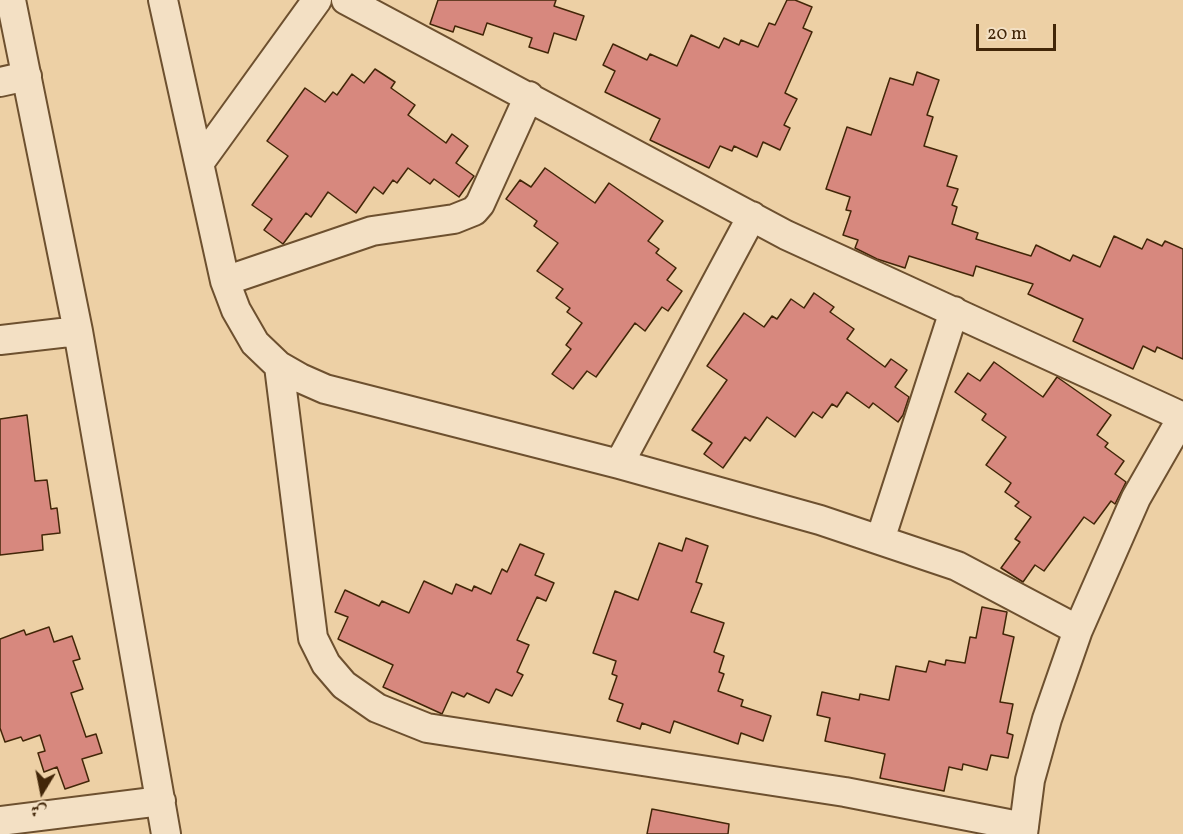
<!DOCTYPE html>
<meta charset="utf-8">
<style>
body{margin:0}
#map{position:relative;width:1183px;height:834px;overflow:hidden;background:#edd0a5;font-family:Vollkorn,Amiri,serif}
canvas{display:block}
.north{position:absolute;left:12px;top:762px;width:60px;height:60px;-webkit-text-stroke:4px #f3e0c4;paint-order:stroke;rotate:190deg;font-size:16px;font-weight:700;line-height:24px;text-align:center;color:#422608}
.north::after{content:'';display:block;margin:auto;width:21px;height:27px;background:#422608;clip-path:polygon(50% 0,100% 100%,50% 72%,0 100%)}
.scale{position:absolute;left:976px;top:24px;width:80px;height:27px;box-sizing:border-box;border:3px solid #422608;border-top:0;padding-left:8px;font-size:18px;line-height:21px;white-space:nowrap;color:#422608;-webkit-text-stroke:4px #f3e0c4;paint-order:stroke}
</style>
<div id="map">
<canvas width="1183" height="834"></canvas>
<div class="north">ش</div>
<div class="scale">20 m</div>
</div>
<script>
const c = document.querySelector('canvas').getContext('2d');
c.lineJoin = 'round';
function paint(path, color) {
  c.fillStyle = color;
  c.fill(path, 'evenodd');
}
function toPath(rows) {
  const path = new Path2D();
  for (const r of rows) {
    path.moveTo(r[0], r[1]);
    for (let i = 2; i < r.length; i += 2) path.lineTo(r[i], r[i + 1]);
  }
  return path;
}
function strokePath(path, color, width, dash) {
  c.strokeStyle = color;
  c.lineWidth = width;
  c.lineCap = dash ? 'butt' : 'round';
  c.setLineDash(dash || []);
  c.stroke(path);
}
const building = toPath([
 [438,0,556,0,554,6,584,16,576,40,554,33,548,53,529,47,532,38,487,23,483,35,455,26,453,32,430,24,438,0],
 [787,0,795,0,812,7,803,28,812,32,785,93,797,99,784,125,790,128,780,150,763,142,757,157,734,146,732,151,720,146,709,168,650,140,660,119,605,92,615,71,603,65,613,44,647,60,650,54,677,66,691,35,719,48,724,38,739,45,741,40,758,47,769,23,775,25,787,0],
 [375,69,395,82,391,88,415,105,408,115,446,143,452,134,468,146,456,163,474,176,459,197,434,179,430,184,408,168,397,183,393,180,383,194,374,187,356,213,328,192,311,217,306,213,283,244,264,230,272,219,252,205,288,156,267,141,305,88,325,102,333,92,337,95,352,74,364,83,375,69],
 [917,72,939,80,927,115,933,117,924,146,957,156,947,186,958,189,952,205,957,207,952,224,978,233,976,239,1031,256,1036,245,1070,261,1073,255,1100,267,1114,236,1142,249,1147,239,1162,246,1165,241,1183,249,1183,359,1157,347,1155,352,1143,346,1133,369,1073,341,1083,319,1028,294,1033,284,976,266,973,276,909,256,905,268,877,259,855,248,858,240,843,235,851,211,846,210,850,197,826,189,847,127,871,135,890,78,913,85,917,72],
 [545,168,595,203,609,183,663,221,648,241,659,249,656,253,676,268,667,280,682,291,668,311,662,307,645,331,635,323,596,377,587,371,573,389,552,374,571,349,566,345,582,323,567,312,570,308,556,298,563,289,537,271,558,243,534,226,537,221,506,199,520,180,531,187,545,168],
 [814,293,834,307,830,312,854,329,847,339,885,367,891,359,907,370,895,387,909,397,903,415,898,422,873,403,869,408,847,392,837,407,832,404,822,418,813,412,795,437,767,417,750,441,745,437,723,468,704,454,712,443,692,430,727,380,707,366,744,313,764,327,772,316,777,319,791,299,804,308,814,293],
 [994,362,1043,397,1057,377,1111,415,1097,435,1108,443,1105,447,1124,461,1115,474,1126,482,1115,504,1111,501,1094,524,1084,517,1044,571,1035,565,1023,582,1001,568,1020,542,1015,539,1031,517,1015,506,1019,502,1005,492,1011,483,986,465,1006,437,982,420,986,414,955,392,968,373,980,381,994,362],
 [27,415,35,481,47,480,51,509,57,508,60,533,42,535,43,550,0,555,0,419,27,415],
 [686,538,708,546,696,582,702,584,691,612,724,623,714,652,724,656,719,672,724,674,718,691,743,700,741,706,771,716,763,741,741,733,738,744,674,721,670,733,642,723,640,729,617,721,623,704,609,699,617,676,612,674,616,661,593,653,615,591,638,600,659,543,682,551,686,538],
 [520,544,544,554,535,575,554,583,546,601,537,597,517,640,529,645,517,672,523,675,512,696,496,689,489,703,467,693,464,697,452,692,442,714,440,713,383,687,393,665,338,639,348,617,335,612,345,590,379,606,382,601,409,613,424,581,452,594,456,584,472,591,474,586,491,594,502,569,507,572,520,544],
 [982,607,1007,612,1003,634,1014,637,1000,702,1013,704,1007,733,1013,735,1008,758,991,755,987,770,963,764,962,770,949,767,944,791,880,778,885,754,825,741,830,718,817,715,822,692,859,700,860,694,889,700,896,666,926,672,929,661,945,665,946,660,965,663,970,637,976,638,982,607],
 [49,627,54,642,72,636,80,659,73,661,83,689,71,693,86,737,96,734,102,753,82,759,89,781,65,789,57,767,44,772,38,753,45,751,40,735,23,741,21,737,5,742,0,728,0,639,24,630,26,635,49,627],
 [652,809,729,824,728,834,647,834,652,809]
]);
const minor = toPath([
 [11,0,78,331,166,834],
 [163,0,225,281,236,310,255,343,279,366,300,378,325,389,619,464,820,520,957,566,1078,630],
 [346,0,786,235,1183,417],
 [0,82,27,76],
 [200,162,317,0],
 [225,281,372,231,454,219,474,211,480,204,529,96],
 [0,340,78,331],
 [279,366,313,638,326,664,344,685,377,708,427,728,845,792,1024,827],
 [619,464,752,216],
 [880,540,954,311],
 [0,821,161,801],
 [1023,834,1030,780,1047,719,1078,630,1136,498,1183,416]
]);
paint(building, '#d7887e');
strokePath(building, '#422608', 1.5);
strokePath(minor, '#6d502f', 32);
strokePath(minor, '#f3e0c4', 28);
</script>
